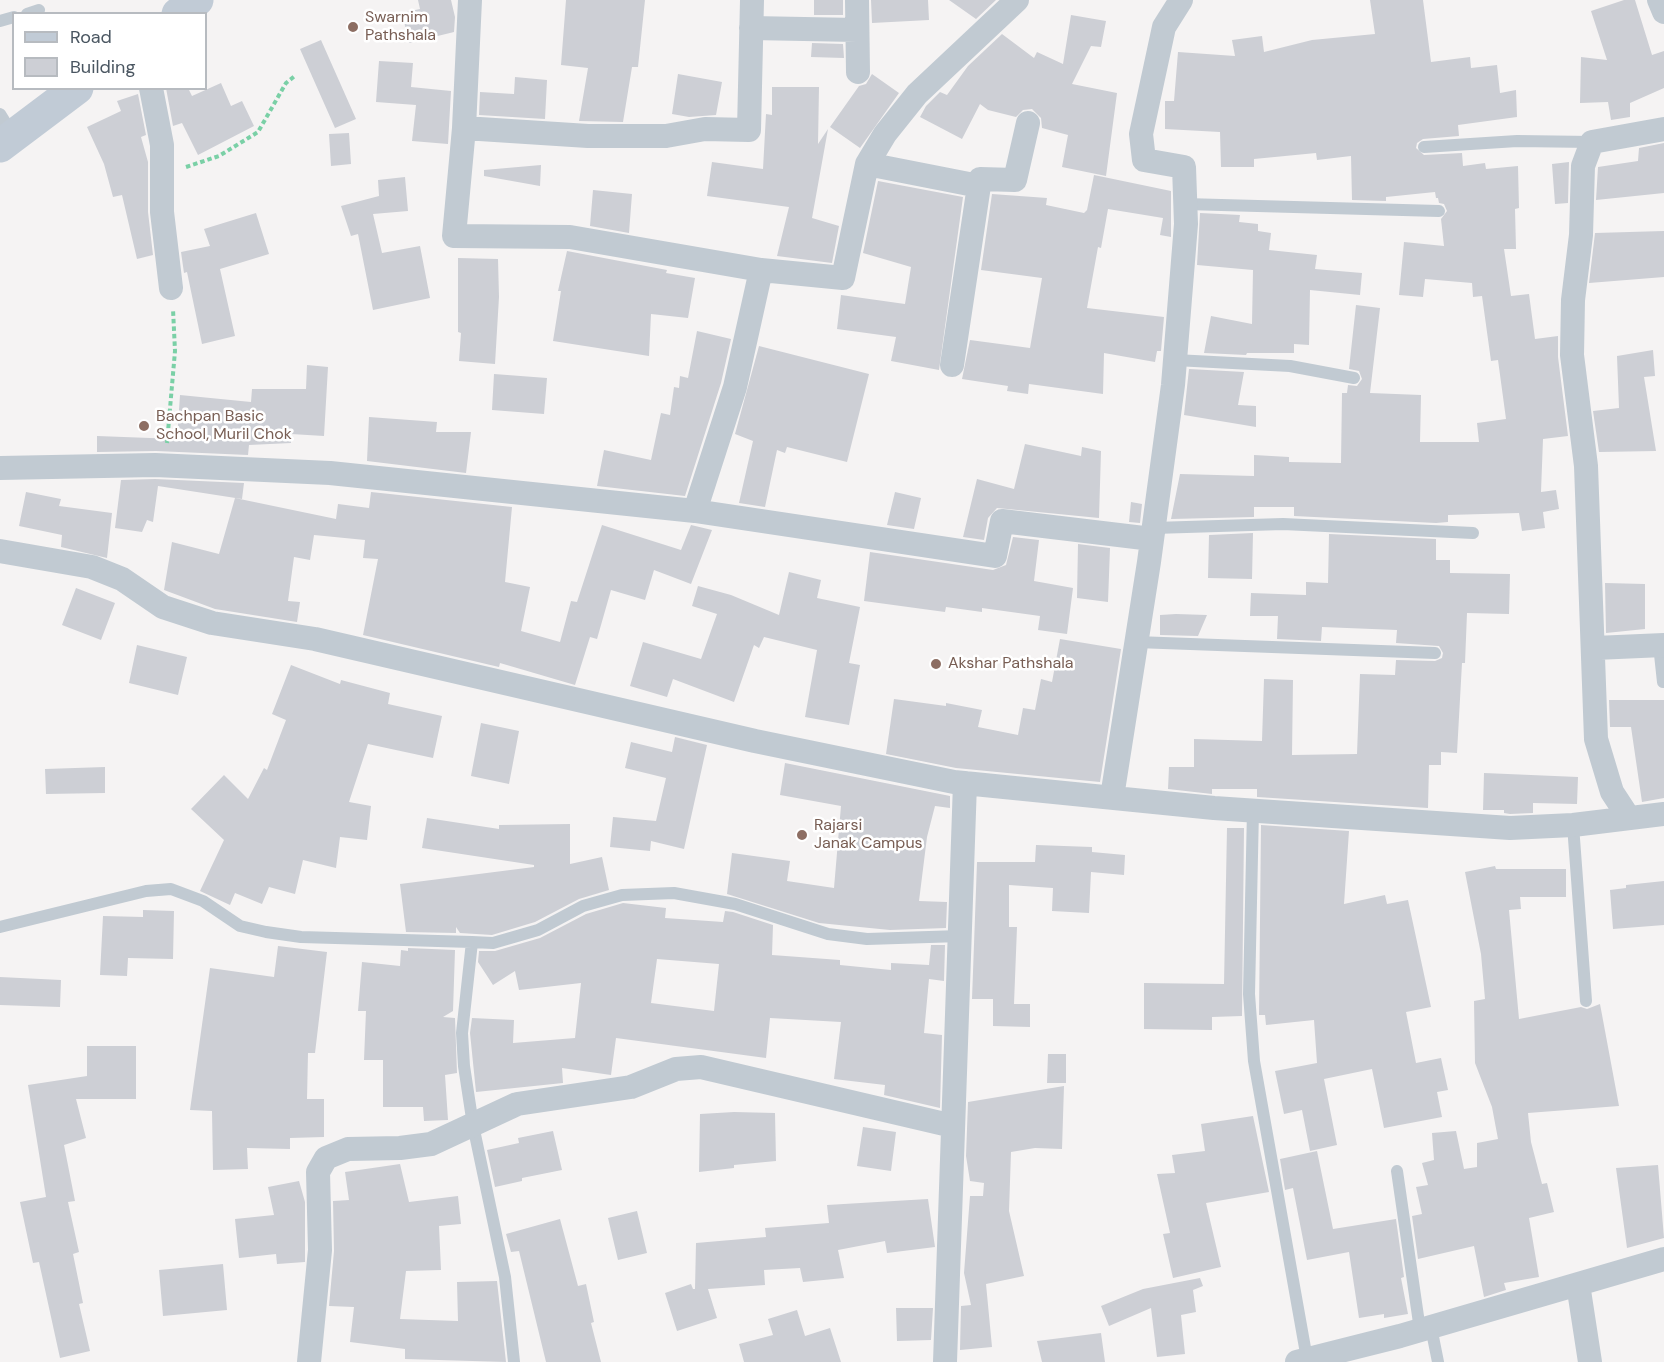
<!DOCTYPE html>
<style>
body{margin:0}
#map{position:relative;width:1664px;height:1362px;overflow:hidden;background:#f5f3f3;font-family:"DM Sans",sans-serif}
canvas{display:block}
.legend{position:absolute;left:12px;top:12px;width:195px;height:78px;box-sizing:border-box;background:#fff;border:2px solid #b7bbc0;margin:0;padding:8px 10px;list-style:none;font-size:18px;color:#4a5661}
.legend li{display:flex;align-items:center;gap:12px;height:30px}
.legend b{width:30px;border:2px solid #b7bbc0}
</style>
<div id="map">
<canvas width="1664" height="1362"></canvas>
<ul class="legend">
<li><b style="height:8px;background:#c1cbd6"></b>Road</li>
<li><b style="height:16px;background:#cdcfd5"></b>Building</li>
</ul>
</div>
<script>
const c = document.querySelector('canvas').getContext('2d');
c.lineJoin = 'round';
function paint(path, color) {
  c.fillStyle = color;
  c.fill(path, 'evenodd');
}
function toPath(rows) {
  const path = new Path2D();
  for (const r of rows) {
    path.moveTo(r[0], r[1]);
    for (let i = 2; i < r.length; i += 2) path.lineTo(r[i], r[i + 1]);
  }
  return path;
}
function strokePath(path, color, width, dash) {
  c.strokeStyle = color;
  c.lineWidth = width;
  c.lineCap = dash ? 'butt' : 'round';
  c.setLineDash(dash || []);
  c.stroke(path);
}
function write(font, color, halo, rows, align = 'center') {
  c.font = font + ' "DM Sans",sans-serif';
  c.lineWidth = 5;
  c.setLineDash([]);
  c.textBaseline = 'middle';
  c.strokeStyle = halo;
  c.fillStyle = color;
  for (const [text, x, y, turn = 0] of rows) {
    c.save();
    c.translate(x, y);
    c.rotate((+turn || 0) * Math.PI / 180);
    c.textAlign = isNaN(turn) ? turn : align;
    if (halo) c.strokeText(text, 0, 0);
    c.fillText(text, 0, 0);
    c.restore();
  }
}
const building = toPath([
 [418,0,451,0,455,17,454,32,409,43,402,13,420,9],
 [566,0,645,0,638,67,632,67,623,122,579,121,588,68,561,65],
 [814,0,843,0,843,15,814,15],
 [871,0,928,0,929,20,872,23],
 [949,0,996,0,976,19],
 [1370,0,1423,0,1431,62,1470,57,1471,68,1497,65,1500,93,1516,90,1517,117,1458,125,1459,136,1423,139,1417,143,1416,148,1424,155,1462,153,1463,166,1485,163,1486,169,1518,166,1519,208,1515,209,1516,249,1504,249,1511,296,1529,294,1535,339,1558,336,1558,357,1568,436,1543,439,1541,492,1556,490,1559,509,1543,512,1545,528,1522,531,1519,513,1448,515,1448,522,1436,523,1294,516,1294,507,1254,507,1254,517,1171,519,1180,474,1254,476,1254,455,1289,457,1289,462,1341,463,1342,393,1347,393,1348,385,1357,386,1362,379,1359,371,1349,369,1356,305,1380,308,1370,393,1421,395,1420,442,1479,442,1477,423,1506,419,1498,360,1491,361,1482,296,1473,297,1472,283,1425,279,1423,297,1399,295,1404,242,1444,246,1441,219,1447,211,1444,204,1439,203,1438,198,1436,198,1435,192,1386,197,1386,201,1352,200,1351,156,1317,160,1316,153,1254,159,1254,167,1221,167,1220,132,1165,129,1165,101,1174,101,1178,52,1235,56,1232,40,1262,36,1264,52,1312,40,1375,34],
 [1624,0,1635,0,1652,55,1664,51,1664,88,1630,103,1630,117,1611,120,1608,102,1580,103,1581,57,1607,60,1591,11],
 [1071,15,1106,21,1101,47,1091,46,1072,84,1117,93,1106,176,1062,167,1068,135,1042,128,1041,118,1032,109,1023,110,1016,117,988,110,980,104,962,139,920,117,926,106,940,92,947,95,968,66,1002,34,1034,58,1037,52,1063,64],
 [321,40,356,119,335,128,300,49],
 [812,43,843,44,844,58,811,57],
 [379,61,413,63,411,87,451,91,448,144,412,141,416,105,376,102],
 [678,74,722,82,716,115,689,117,672,114],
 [872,74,899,93,860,148,830,127,859,86,866,84],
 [515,77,547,80,545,119,479,115,480,92,514,94],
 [221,83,231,106,242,101,254,126,198,155,182,123,173,126,166,88,188,88,192,96],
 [772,87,819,87,818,144,828,129,812,218,839,226,832,263,777,256,789,207,707,196,712,162,763,169,766,114,772,115],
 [138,94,146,135,141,137,148,162,148,212,153,255,137,259,122,195,113,197,104,164,87,127,121,111,117,101],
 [349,133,351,164,331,166,329,134],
 [1664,143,1664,193,1596,200,1598,167,1638,161,1639,148],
 [1569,162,1568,203,1555,204,1552,164],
 [541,165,540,186,484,176,484,170],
 [1094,175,1171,191,1171,237,1160,235,1163,218,1108,209,1101,248,1098,247,1087,308,1164,317,1161,351,1157,351,1155,362,1104,353,1103,394,1029,384,1028,394,1007,391,1008,386,962,379,970,340,1030,348,1042,278,981,270,992,194,1047,198,1046,205,1084,213,1087,210],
 [405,177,408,211,373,214,382,253,420,246,430,298,373,310,358,234,351,236,341,206,379,196,378,180],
 [878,181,963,197,939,370,891,361,896,337,837,329,841,295,905,304,911,267,863,253],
 [593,190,632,194,629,233,590,226],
 [256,213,269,254,220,269,235,336,202,344,187,272,184,273,181,252,210,246,204,229],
 [1200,213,1240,215,1239,222,1258,224,1258,231,1271,233,1269,250,1317,255,1315,269,1362,273,1360,295,1310,290,1309,345,1294,344,1294,353,1247,353,1246,355,1204,353,1211,316,1252,324,1253,270,1197,265],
 [1664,231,1664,277,1589,283,1595,233],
 [567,251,667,270,666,273,695,278,688,318,651,314,649,356,553,341,561,291,558,291],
 [458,258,498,259,499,297,495,364,459,361,461,333,458,332],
 [697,331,731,339,721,383,685,496,597,486,604,450,651,460,661,413,670,415,674,387,679,388,680,376,688,378],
 [759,346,869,374,847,462,787,447,785,453,777,450,765,507,739,503,753,441,735,434],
 [1653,350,1655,376,1644,377,1656,451,1599,452,1593,411,1619,408,1617,356],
 [307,365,328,367,324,436,291,434,291,443,249,445,248,455,156,451,97,452,97,436,177,439,180,395,251,402,252,389,306,389],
 [1189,369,1244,372,1238,405,1256,406,1256,427,1184,415],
 [494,374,547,378,544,414,492,410],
 [369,417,437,422,436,432,471,432,466,473,367,461],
 [1025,444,1081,456,1082,447,1101,451,1099,518,997,508,988,518,984,540,963,537,977,479,1014,489],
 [155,479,244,483,242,499,158,486,153,522,147,520,142,532,115,528,121,480],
 [26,492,61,499,59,506,112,513,107,558,61,547,62,535,19,526],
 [371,492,512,507,505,582,530,587,521,631,560,642,571,601,577,602,602,525,681,550,691,525,712,530,691,584,654,570,645,600,611,590,597,639,590,637,575,685,500,663,499,667,363,635,378,559,363,558,365,540,314,535,310,560,294,557,288,601,300,602,297,622,215,609,164,590,172,542,219,554,235,498,336,519,338,504,369,508],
 [895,492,921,498,914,529,887,525],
 [1131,502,1142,504,1140,523,1129,522],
 [1253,533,1252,579,1208,578,1209,535],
 [1329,534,1436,539,1436,560,1450,560,1450,573,1510,574,1509,614,1467,613,1465,663,1462,663,1457,753,1441,752,1441,765,1429,765,1428,808,1257,797,1257,789,1212,789,1212,794,1168,789,1169,767,1194,767,1194,739,1262,741,1264,679,1293,680,1292,755,1357,754,1360,674,1395,675,1396,660,1435,661,1442,658,1443,653,1439,646,1396,643,1397,630,1322,627,1321,641,1277,639,1278,616,1250,616,1251,593,1306,595,1306,582,1328,583],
 [1013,537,1039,540,1034,581,1073,588,1067,634,1038,630,1040,616,982,608,982,612,946,607,945,612,864,601,870,552,993,570,1006,565],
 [1078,544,1110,548,1108,602,1077,598],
 [789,572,821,580,817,598,860,607,849,663,860,665,849,725,805,717,817,650,764,637,759,648,754,645,734,702,673,679,667,697,630,686,643,642,701,659,717,614,692,606,698,586,731,595,779,615],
 [1605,583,1645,584,1645,629,1606,633],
 [76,588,115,603,101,640,62,625],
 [1160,615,1176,614,1207,615,1198,636,1160,635],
 [1060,639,1121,649,1100,782,956,768,886,754,894,699,946,706,946,703,982,710,978,727,1018,735,1023,708,1035,710,1041,679,1052,682],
 [137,645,187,657,178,695,129,683],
 [291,665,340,684,341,680,390,693,388,704,442,716,433,758,368,744,349,802,371,806,367,840,340,837,336,868,303,860,295,894,269,887,262,904,235,893,230,905,200,891,224,840,191,809,224,775,248,799,264,768,267,770,286,720,272,714],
 [1609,700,1664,700,1664,798,1642,802,1631,727,1610,727],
 [481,723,519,731,509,784,471,776],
 [675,737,707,745,684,849,651,841,650,851,610,847,613,817,656,821,666,778,625,768,631,742,672,752],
 [785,763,950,796,950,808,935,806,927,837,919,901,947,902,946,928,890,930,819,923,727,894,732,853,790,861,787,881,834,888,841,806,780,795],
 [105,767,105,793,46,794,45,769],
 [1484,773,1578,777,1577,804,1533,803,1533,813,1510,814,1504,813,1504,810,1483,810],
 [427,818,499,829,499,825,570,824,570,864,602,857,609,890,579,899,535,922,492,935,460,933,456,927,456,933,406,932,400,884,534,867,534,865,422,848],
 [1261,825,1349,831,1344,904,1385,895,1387,904,1408,900,1431,1007,1406,1012,1416,1063,1441,1058,1448,1090,1437,1092,1442,1117,1384,1128,1372,1069,1324,1079,1337,1145,1310,1151,1302,1110,1284,1114,1275,1071,1317,1063,1314,1020,1266,1025,1265,1015,1259,1015],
 [1227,828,1244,828,1242,1016,1212,1017,1212,1030,1144,1029,1144,983,1224,984],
 [1036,845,1092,847,1092,852,1125,855,1124,875,1091,872,1089,913,1052,911,1053,888,1009,885,1009,927,1017,927,1014,1004,1030,1004,1030,1027,993,1026,993,999,972,999,977,862,1035,862],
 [1495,866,1496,869,1566,869,1566,897,1520,897,1521,909,1509,910,1519,1019,1581,1007,1587,1009,1600,1004,1619,1106,1528,1113,1531,1142,1542,1184,1547,1183,1554,1212,1529,1218,1539,1277,1504,1283,1506,1290,1484,1297,1474,1246,1418,1259,1412,1216,1422,1214,1416,1187,1428,1185,1422,1163,1434,1160,1432,1133,1456,1131,1464,1169,1477,1167,1477,1143,1498,1139,1492,1107,1475,1063,1474,1001,1485,999,1481,954,1465,872],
 [1664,881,1664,925,1613,929,1610,890,1626,888,1626,885],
 [623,903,666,908,665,918,723,922,725,911,733,912,773,925,772,955,840,960,840,965,891,970,891,963,929,965,931,945,945,945,944,981,929,979,924,1033,942,1035,940,1108,884,1095,885,1085,834,1079,841,1022,770,1018,766,1058,616,1038,611,1075,562,1068,563,1083,476,1092,470,1033,472,1018,514,1020,513,1043,575,1038,581,983,519,990,515,971,493,985,478,962,479,951,495,951,540,938,586,914],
 [657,959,719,964,714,1011,651,1003],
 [143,910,174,911,173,959,128,958,127,976,100,975,103,916,143,917],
 [278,946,327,952,315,1053,308,1053,307,1099,324,1099,324,1137,290,1138,290,1149,247,1148,248,1169,213,1170,212,1111,190,1110,210,968,274,977],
 [408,948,455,950,453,1011,443,1017,455,1018,457,1073,445,1075,448,1120,424,1121,423,1107,383,1107,383,1060,364,1060,366,1011,358,1011,362,962,400,966,401,950,408,951],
 [0,977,61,980,60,1007,0,1005],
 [87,1046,136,1046,136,1099,76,1099,86,1138,64,1145,75,1201,68,1202,79,1252,73,1254,83,1303,79,1304,90,1351,60,1358,39,1262,33,1263,20,1202,46,1197,28,1085,87,1076],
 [1048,1054,1066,1054,1066,1083,1047,1083],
 [1064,1086,1062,1149,1035,1148,1011,1152,1009,1211,1024,1276,986,1284,992,1347,960,1350,961,1306,971,1305,964,1273,970,1196,983,1196,984,1183,970,1181,966,1156,968,1102],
 [734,1112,775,1113,776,1161,734,1165,734,1168,699,1172,700,1114],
 [1253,1116,1269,1192,1206,1203,1221,1267,1173,1278,1163,1234,1170,1233,1157,1174,1175,1173,1172,1155,1205,1151,1201,1124],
 [863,1127,896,1132,891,1171,857,1166],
 [553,1131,562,1170,522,1178,522,1181,495,1187,487,1150,519,1143,518,1138],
 [1317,1151,1333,1229,1396,1219,1404,1277,1401,1278,1408,1314,1384,1318,1384,1314,1359,1318,1349,1252,1307,1260,1293,1188,1285,1190,1280,1159],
 [400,1164,409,1202,458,1196,461,1224,439,1226,441,1270,406,1271,400,1319,458,1321,457,1282,497,1281,506,1362,405,1359,405,1349,350,1342,354,1307,329,1306,334,1251,333,1201,349,1200,345,1172],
 [1658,1165,1664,1238,1627,1248,1616,1168],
 [299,1181,305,1202,305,1262,277,1264,276,1254,239,1258,235,1219,274,1215,268,1187],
 [928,1199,935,1247,887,1253,885,1241,838,1250,844,1278,803,1282,800,1268,764,1270,765,1285,708,1289,717,1318,677,1331,665,1293,691,1284,693,1289,695,1289,696,1243,766,1237,765,1228,829,1223,827,1205],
 [637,1211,647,1253,618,1260,608,1218],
 [560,1219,578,1286,586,1284,594,1322,591,1323,601,1362,546,1362,519,1251,511,1252,506,1234],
 [223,1264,227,1310,163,1316,159,1270],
 [1200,1278,1203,1286,1193,1290,1196,1312,1181,1315,1185,1354,1157,1357,1151,1308,1109,1326,1101,1306,1143,1289],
 [896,1308,933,1308,931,1340,897,1341],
 [797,1310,805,1336,830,1328,841,1362,744,1362,739,1344,773,1335,768,1319],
 [1101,1333,1105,1362,1042,1362,1037,1341]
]);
const path = toPath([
 [186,167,219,156,258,132,286,83,296,75],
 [167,443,175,351,173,309]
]);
const lane = toPath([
 [27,14,39,10],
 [0,21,14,17],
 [0,114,13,135],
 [1424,147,1517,141,1592,142],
 [1185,204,1439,211],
 [1175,360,1290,366,1354,378],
 [1154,528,1283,524,1473,533],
 [1136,642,1435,653],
 [1659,645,1663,682],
 [1253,810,1249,994,1254,1061,1307,1359],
 [1573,825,1586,1001],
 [0,927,146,891,171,889,203,901,240,926,266,932,301,937,472,942,462,1033,464,1066,473,1125,505,1277,514,1362],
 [472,942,493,943,538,930,583,906,622,895,674,893,735,904,828,934,867,939,960,936],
 [1397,1171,1420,1330],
 [1431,1327,1438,1362]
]);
const street = toPath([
 [470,0,464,128,454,236,570,237,761,270,843,278,867,164,885,134,917,94,1017,0],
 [857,0,858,72],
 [1659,0,1664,12],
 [751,28,857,30],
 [151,88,162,145,162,212,171,288],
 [464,128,588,136,666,136,705,129,749,130,752,0],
 [867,164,979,186],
 [952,365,980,179,1015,180,1028,123],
 [0,468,155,465,330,473,695,511,995,556,1002,521,1152,539],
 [695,511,735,387,761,270],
 [0,551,92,567,122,579,163,607,212,623,315,639,755,741,954,782,1214,808,1510,828,1573,825,1664,814],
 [1595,648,1664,645],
 [1112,797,1149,562,1173,385,1186,224,1184,167,1144,160,1141,134,1164,27,1181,0],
 [1629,818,1612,792,1596,739,1586,466,1572,355,1573,300,1581,235,1583,166,1592,142,1664,129],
 [1578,1284,1590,1362],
 [309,1362,320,1250,318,1172,326,1158,348,1149,400,1148,431,1144,517,1104,631,1087,676,1069,701,1067,953,1126],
 [945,1362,965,783],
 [1297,1362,1400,1336,1664,1259]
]);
const secondary = toPath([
 [178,14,197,0],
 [0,146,77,88]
]);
const markers = [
 [353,27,6,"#8d6e63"],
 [144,426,6,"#8d6e63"],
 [936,664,6,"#8d6e63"],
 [802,835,6,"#8d6e63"]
];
const educationNames = [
 ["Swarnim",365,18],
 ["Pathshala",365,36],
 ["Bachpan Basic",156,417],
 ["School, Muril Chok",156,435],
 ["Akshar Pathshala",948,664],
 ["Rajarsi",814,826],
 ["Janak Campus",814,844]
];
paint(building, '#cdcfd5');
strokePath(path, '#7ad0a6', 4, [4.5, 3]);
strokePath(lane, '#c1cad2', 12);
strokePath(street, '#c1cad2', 24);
strokePath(secondary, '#c1cbd6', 33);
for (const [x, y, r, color] of markers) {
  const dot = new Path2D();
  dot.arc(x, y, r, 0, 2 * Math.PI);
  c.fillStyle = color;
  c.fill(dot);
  strokePath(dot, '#fff', 2);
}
write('16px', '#785e54', '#fff', educationNames, 'left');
</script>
